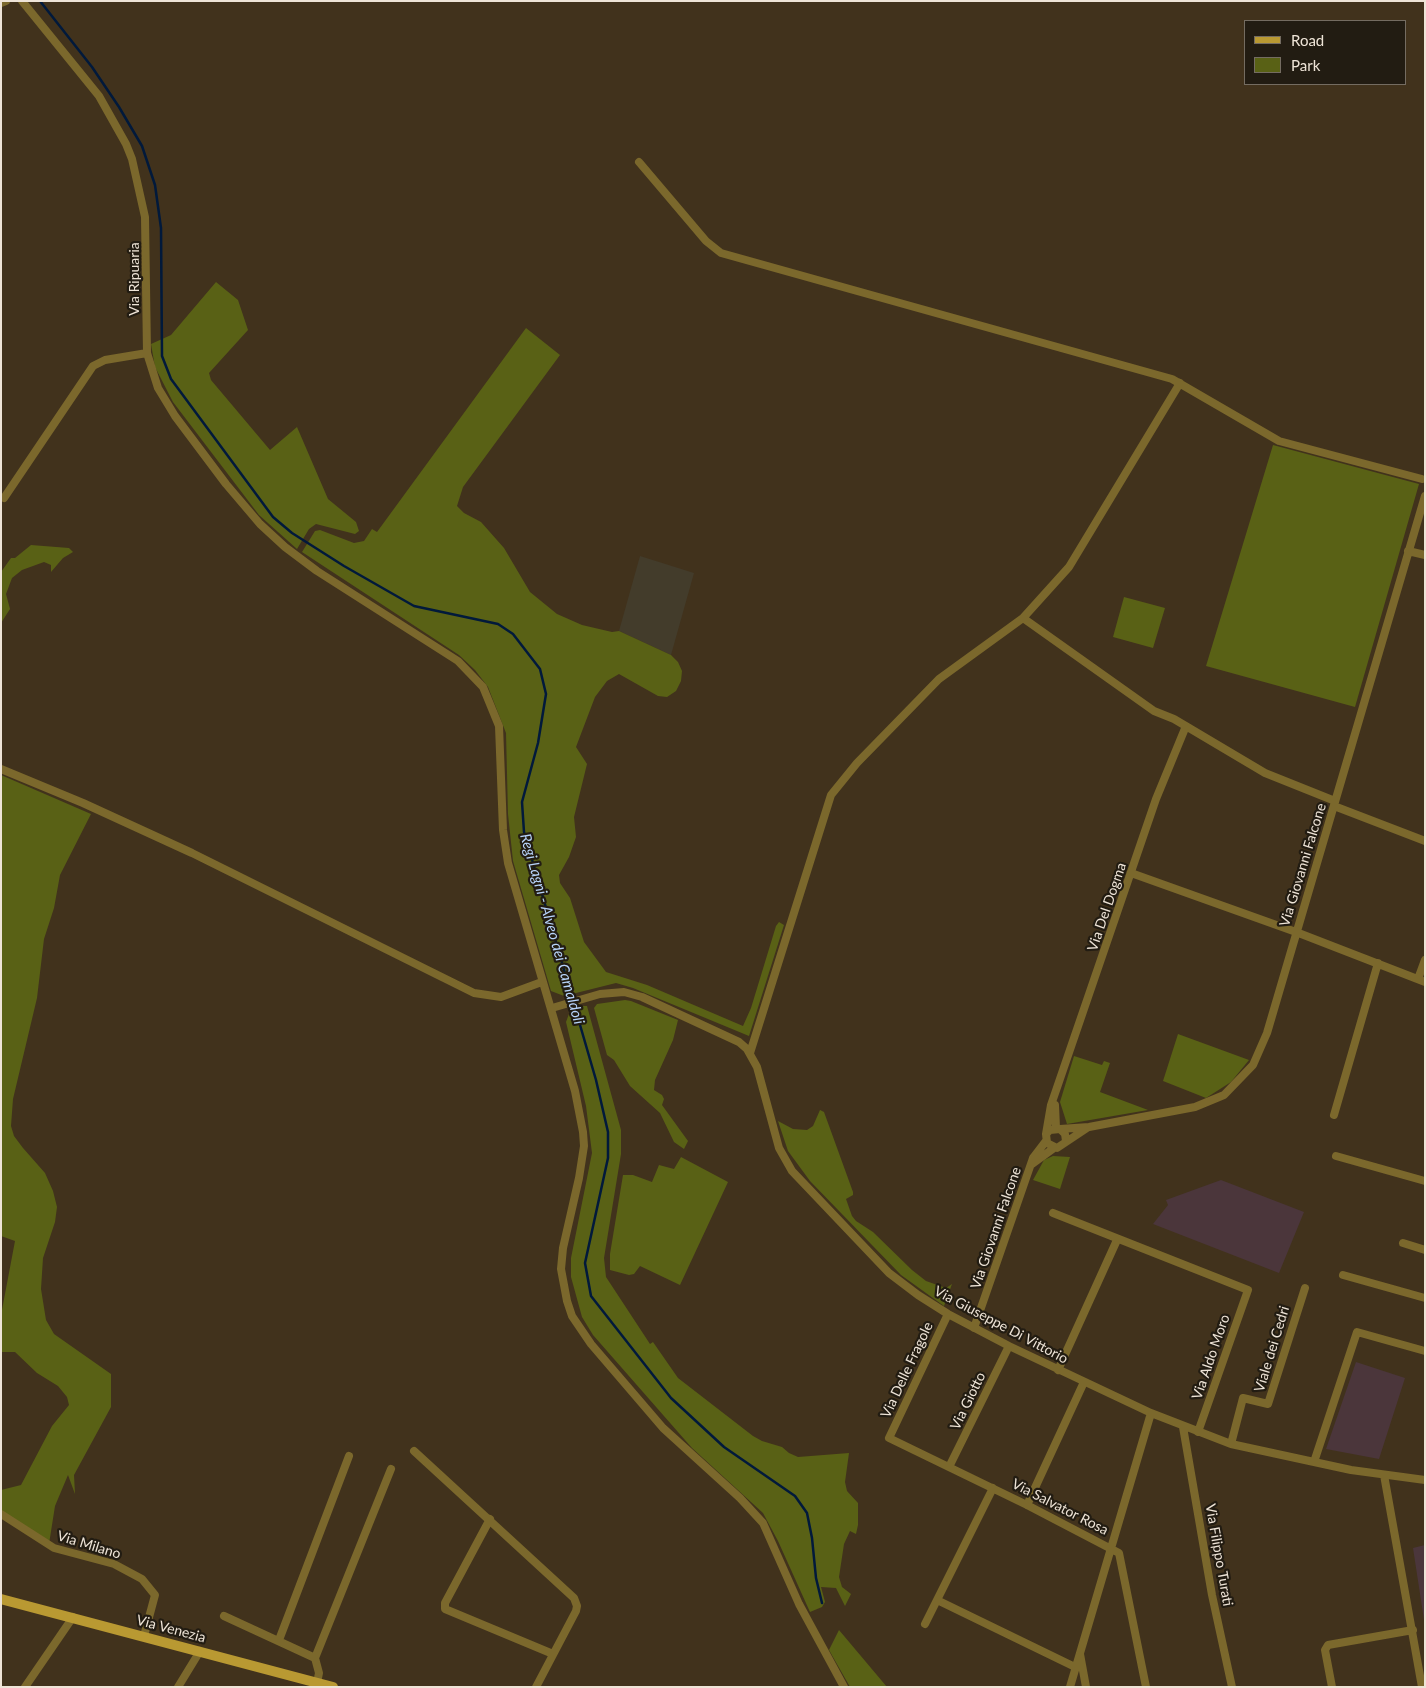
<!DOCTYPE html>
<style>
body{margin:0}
#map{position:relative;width:1426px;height:1688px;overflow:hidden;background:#41321c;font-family:Lato,sans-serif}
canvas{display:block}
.frame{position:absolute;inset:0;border:2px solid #eee4d7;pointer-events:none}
.legend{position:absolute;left:1244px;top:20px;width:162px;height:65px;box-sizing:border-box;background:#221c12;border:1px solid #746c61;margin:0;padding:6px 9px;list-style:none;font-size:15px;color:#eee4d7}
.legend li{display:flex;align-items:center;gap:10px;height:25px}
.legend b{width:25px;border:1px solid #746c61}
</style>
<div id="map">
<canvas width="1426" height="1688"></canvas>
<div class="frame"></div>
<ul class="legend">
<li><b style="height:6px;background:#b99932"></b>Road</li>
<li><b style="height:14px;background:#596115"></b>Park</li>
</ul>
</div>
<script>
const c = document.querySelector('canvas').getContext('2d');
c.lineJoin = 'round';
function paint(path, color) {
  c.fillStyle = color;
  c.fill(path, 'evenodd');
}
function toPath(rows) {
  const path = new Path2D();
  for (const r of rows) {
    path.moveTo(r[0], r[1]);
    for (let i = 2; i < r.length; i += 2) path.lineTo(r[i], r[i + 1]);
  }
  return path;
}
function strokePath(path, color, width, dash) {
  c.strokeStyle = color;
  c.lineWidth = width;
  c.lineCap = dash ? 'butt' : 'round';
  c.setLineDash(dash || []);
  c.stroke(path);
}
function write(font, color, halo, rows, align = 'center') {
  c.font = font + ' Lato,sans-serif';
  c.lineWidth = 4.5;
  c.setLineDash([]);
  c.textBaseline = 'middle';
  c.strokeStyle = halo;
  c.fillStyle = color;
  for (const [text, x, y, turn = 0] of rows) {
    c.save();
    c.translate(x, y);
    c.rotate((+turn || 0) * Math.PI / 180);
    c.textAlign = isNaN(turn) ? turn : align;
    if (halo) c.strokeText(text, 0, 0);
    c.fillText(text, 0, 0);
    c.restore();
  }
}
const industrial = toPath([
 [640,556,694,573,671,655,619,631]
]);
const education = toPath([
 [1221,1180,1304,1212,1279,1273,1153,1224,1168,1205,1166,1200],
 [1356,1362,1405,1378,1379,1459,1326,1449],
 [1425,1545,1425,1619,1424,1620,1413,1548]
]);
const green = toPath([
 [216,282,238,300,248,330,209,373,211,380,270,450,297,427,328,499,356,522,359,531,355,534,316,524,309,529,297,549,259,515,173,402,155,367,151,344,171,335],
 [526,328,560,355,463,487,457,506,464,513,481,522,504,548,530,592,557,614,582,625,612,632,619,631,671,655,678,662,682,671,681,681,676,691,667,697,658,696,619,674,607,681,595,697,576,747,587,764,574,817,576,837,569,857,559,875,560,883,570,898,584,942,606,972,647,985,743,1026,751,1008,776,926,779,922,784,925,749,1036,633,988,616,983,564,996,551,991,513,861,508,814,506,733,488,687,475,670,459,655,302,552,315,531,320,530,354,543,364,541,372,529,377,532],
 [1273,445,1419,484,1355,707,1206,666],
 [31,545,69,548,73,552,63,558,51,572,51,565,44,562,22,570,12,578,6,594,10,609,1,623,1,572,11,558,15,558],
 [1124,597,1165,608,1153,648,1113,637],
 [1,775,91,814,60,875,54,908,44,939,37,998,13,1099,11,1126,14,1136,23,1148,45,1173,53,1191,57,1207,55,1222,43,1258,41,1289,46,1320,54,1334,111,1374,111,1407,74,1475,75,1494,68,1475,55,1506,49,1544,1,1511,1,1490,21,1485,52,1426,69,1405,67,1397,58,1386,37,1373,15,1352,1,1352,1,1315,15,1241,1,1236],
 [625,1000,631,1001,678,1020,673,1040,655,1080,654,1090,662,1095,664,1099,662,1105,688,1141,684,1149,674,1142,660,1113,630,1086,614,1060,607,1055,594,1008,597,1004],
 [581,1006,587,1006,621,1130,621,1154,604,1258,606,1277,650,1344,653,1342,678,1378,753,1436,762,1441,782,1447,789,1453,798,1457,849,1453,845,1482,847,1491,858,1503,858,1525,856,1534,850,1531,844,1544,839,1577,842,1587,851,1594,845,1606,836,1588,821,1587,825,1602,822,1607,810,1612,778,1541,763,1513,692,1448,593,1335,582,1317,571,1277,571,1258,592,1153,586,1106,566,1022,570,1011],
 [1178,1034,1249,1060,1231,1082,1206,1098,1163,1081],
 [1074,1056,1102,1065,1104,1061,1110,1063,1100,1092,1148,1110,1067,1124,1060,1102],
 [820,1110,824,1112,853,1192,853,1195,846,1199,852,1216,856,1221,873,1232,912,1270,926,1281,946,1288,952,1284,944,1306,901,1275,810,1181,788,1151,778,1121,793,1129,807,1130,813,1126],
 [1053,1156,1070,1157,1060,1189,1033,1180,1044,1160],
 [681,1157,728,1182,680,1285,640,1266,634,1274,629,1275,610,1270,610,1254,623,1175,633,1175,652,1182,659,1165,674,1169],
 [839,1630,887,1687,850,1687,829,1650]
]);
const stream = toPath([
 [40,1,92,67,119,107,142,146,155,185,161,228,162,356,171,379,273,517,292,533,344,566,414,606,498,624,513,634,540,669,546,694,538,743,522,802,524,832,596,1080,608,1132,608,1158,585,1263,591,1296,671,1398,724,1447,795,1496,807,1513,812,1538,816,1578,822,1603]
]);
const minor = toPath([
 [22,1,99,96,126,144,132,159,145,217,147,353,158,388,175,416,226,484,260,524,285,547,317,571,458,661,483,687,499,726,503,830,508,863,575,1091,583,1132,584,1146,579,1178,563,1248,561,1269,567,1301,572,1316,591,1344,663,1428,740,1498,763,1523,799,1604,844,1687],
 [1,3,6,1],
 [639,162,706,241,721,253,1172,379,1279,441,1422,479],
 [4,498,93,366,105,360,147,353],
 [1408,551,1425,555],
 [1023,618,1154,711,1174,719,1265,773,1335,801],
 [1,769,83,803,192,853,474,993,501,997,539,983],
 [1334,806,1425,841],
 [1131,873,1296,932,1425,982],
 [1418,979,1425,960],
 [552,1008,600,994,624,992,642,997,739,1042,747,1049,757,1067,779,1148,792,1171,889,1273,918,1295,948,1314,1009,1346,1151,1413,1231,1444,1351,1470,1425,1480],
 [750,1053,831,795,857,763,939,679,1023,618,1069,567,1180,383],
 [1055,1105,1056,1128],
 [1334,1115,1378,963],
 [1060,1129,1089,1127,1195,1107,1224,1095,1253,1065,1267,1033,1425,496],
 [1046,1134,1051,1105,1156,799,1186,726],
 [1066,1141,1065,1134,1060,1129,1050,1130,1046,1134,1047,1143,1057,1148,1087,1128],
 [1336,1156,1425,1181],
 [1032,1164,1054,1148],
 [1053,1213,1248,1290,1198,1432],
 [1403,1243,1425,1250],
 [1343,1275,1425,1298],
 [948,1314,889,1438,1027,1505,1119,1553,1146,1687],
 [974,1328,1033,1158,1046,1141],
 [1058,1370,1117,1240],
 [1183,1427,1212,1595,1232,1687],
 [1231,1444,1243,1398,1268,1404,1305,1288],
 [414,1451,574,1598,577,1606,576,1611,536,1687],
 [1314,1462,1357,1332,1425,1351],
 [949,1467,1009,1346],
 [1384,1475,1422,1687],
 [1027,1505,1084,1382],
 [1,1514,54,1548,114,1564,142,1579,155,1595,144,1636],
 [490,1519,445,1603,445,1609,553,1654],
 [937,1600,1075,1667],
 [224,1616,315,1658,319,1673,317,1683],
 [925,1624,993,1488],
 [279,1640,349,1456],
 [1080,1654,1086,1687],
 [315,1658,391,1469],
 [25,1687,73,1617],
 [178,1687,200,1651],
 [1070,1687,1151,1413],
 [1332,1687,1325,1650,1328,1645,1413,1630]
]);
const major = toPath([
 [1,1599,333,1687]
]);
const streetNames = [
 ["Via Ripuaria",134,279,-90],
 ["Via Giovanni Falcone",1303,865,-73],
 ["Via Del Dogma",1107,907,-71],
 ["Via Giovanni Falcone",996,1228,-71],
 ["Via Giuseppe Di Vittorio",1001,1325,28],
 ["Viale dei Cedri",1272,1349,-73],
 ["Via Aldo Moro",1211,1357,-71],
 ["Via Delle Fragole",907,1370,-65],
 ["Via Giotto",968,1401,-64],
 ["Via Salvator Rosa",1060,1507,27],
 ["Via Milano",89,1545,17],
 ["Via Filippo Turati",1219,1555,80],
 ["Via Venezia",171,1629,15]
];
const waterNames = [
 ["Regi Lagni - Alveo dei Camaldoli",552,929,74]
];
paint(industrial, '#433c2b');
paint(education, '#4b363b');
paint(green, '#596115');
strokePath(stream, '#01193b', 2.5);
strokePath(minor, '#7b682c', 8);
strokePath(major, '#b99932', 10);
write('14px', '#eee4d7', '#221c12', streetNames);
write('italic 15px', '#b7d3f9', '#221c12', waterNames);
</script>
